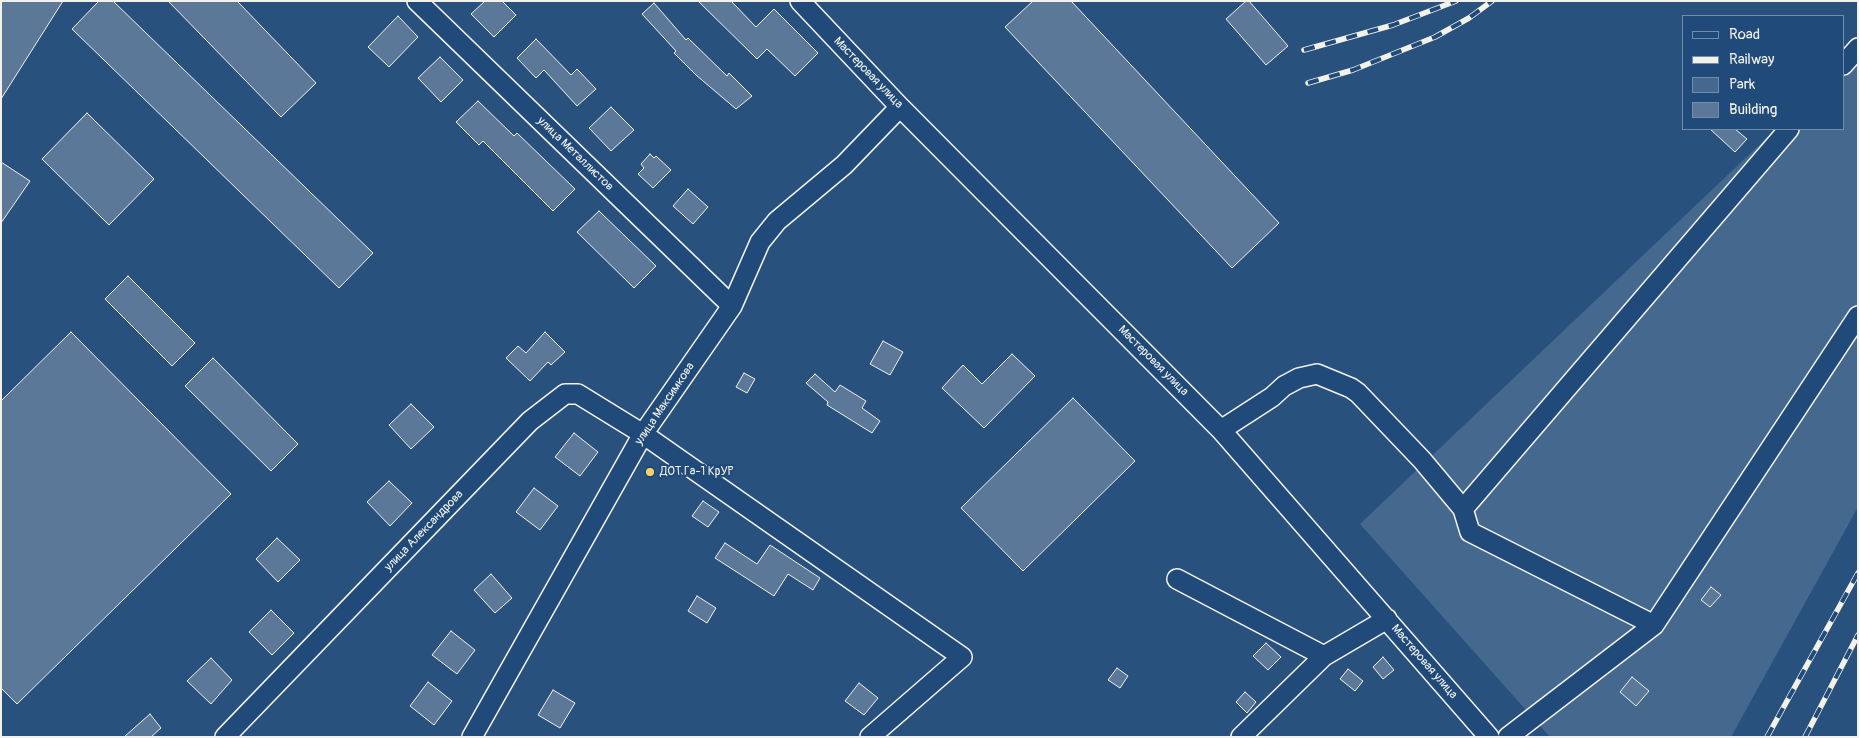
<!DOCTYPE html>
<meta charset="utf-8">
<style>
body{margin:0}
#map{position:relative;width:1859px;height:738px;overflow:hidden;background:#28517e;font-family:Pangolin,sans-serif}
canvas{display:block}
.frame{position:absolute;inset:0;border:2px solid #f4f1e8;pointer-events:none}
.legend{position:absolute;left:1682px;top:15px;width:162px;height:115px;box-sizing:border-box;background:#1f4a7a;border:1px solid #748da6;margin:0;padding:6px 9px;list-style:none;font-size:15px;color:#f4f1e8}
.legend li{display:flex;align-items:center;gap:10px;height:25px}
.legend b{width:25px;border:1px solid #748da6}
</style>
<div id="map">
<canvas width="1859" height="738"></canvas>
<div class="frame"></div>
<ul class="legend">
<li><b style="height:6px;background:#1f4a7a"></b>Road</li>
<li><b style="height:6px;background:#f4f1e8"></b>Railway</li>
<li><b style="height:14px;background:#45688e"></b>Park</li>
<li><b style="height:14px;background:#5b7899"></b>Building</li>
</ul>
</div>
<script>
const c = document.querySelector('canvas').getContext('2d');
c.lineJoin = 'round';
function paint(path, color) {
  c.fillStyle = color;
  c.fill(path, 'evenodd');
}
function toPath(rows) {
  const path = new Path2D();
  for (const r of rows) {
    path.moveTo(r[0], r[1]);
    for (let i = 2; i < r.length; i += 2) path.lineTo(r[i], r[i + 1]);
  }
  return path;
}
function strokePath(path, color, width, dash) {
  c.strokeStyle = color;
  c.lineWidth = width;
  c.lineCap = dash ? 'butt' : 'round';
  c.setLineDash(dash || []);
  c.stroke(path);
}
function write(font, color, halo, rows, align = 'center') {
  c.font = font + ' Pangolin,sans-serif';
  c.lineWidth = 4.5;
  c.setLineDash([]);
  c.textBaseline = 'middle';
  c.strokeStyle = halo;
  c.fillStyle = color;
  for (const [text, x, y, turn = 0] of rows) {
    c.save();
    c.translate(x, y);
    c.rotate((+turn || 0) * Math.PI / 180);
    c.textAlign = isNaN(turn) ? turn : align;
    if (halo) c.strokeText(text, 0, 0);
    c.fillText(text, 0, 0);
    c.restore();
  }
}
const green = toPath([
 [1858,51,1858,507,1731,737,1550,737,1360,524,1776,129,1843,129,1843,66]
]);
const building = toPath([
 [1,1,63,1,1,99,1,1],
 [99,1,113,1,373,253,339,288,72,29,99,1],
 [168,1,237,1,316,83,281,117,168,1],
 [485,1,502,1,516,15,494,37,471,14,485,1],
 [698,1,731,1,756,27,774,9,818,53,795,76,767,49,757,59,698,1],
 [1033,1,1071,1,1279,223,1232,268,1005,27,1033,1],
 [1246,1,1249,1,1288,46,1266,65,1226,19,1246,1],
 [654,3,686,40,688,38,727,76,729,73,752,96,736,109,696,75,674,53,676,51,642,14,654,3],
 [398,16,418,37,389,67,368,47,398,16],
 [536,39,571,75,577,69,596,89,577,106,544,70,536,78,517,58,536,39],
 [440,57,463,80,441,102,418,78,440,57],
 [478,101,514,136,517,133,575,189,553,211,483,141,479,145,456,122,478,101],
 [611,107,634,130,611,151,589,128,611,107],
 [87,113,154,179,109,225,42,159,87,113],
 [1710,129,1735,129,1747,139,1735,152,1710,129],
 [650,154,654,158,656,156,671,170,653,188,638,174,644,168,641,164,650,154],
 [1,162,30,181,1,223,1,162],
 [688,189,708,207,693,224,673,206,688,189],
 [599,211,656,266,634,288,577,232,599,211],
 [128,276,195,343,172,366,105,299,128,276],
 [71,332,231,494,17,704,1,688,1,401,71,332],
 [545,332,565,352,551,365,548,362,530,381,506,358,518,346,526,353,545,332],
 [883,341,903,352,890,375,870,364,883,341],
 [1012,354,1035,376,984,428,942,388,963,365,982,384,1012,354],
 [213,358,298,444,271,471,185,386,213,358],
 [744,373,755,379,747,393,736,387,744,373],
 [815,374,835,392,840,385,866,401,862,408,880,421,872,433,827,405,828,402,806,383,815,374],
 [1073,398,1135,461,1023,571,961,508,1073,398],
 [411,404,434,427,411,449,389,425,411,404],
 [574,433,598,452,580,476,555,457,574,433],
 [389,481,412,503,390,526,367,502,389,481],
 [534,488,558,506,540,530,516,512,534,488],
 [703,501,719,512,708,527,692,516,703,501],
 [277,538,300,560,278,582,256,559,277,538],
 [725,543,757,564,770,545,820,578,813,590,788,574,774,596,715,558,725,543],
 [491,574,512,598,495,613,474,590,491,574],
 [1711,587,1721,595,1710,607,1701,600,1711,587],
 [697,596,716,608,707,623,688,611,697,596],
 [271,610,294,633,272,655,249,632,271,610],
 [451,631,475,650,457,674,432,655,451,631],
 [1266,643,1281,657,1268,670,1253,656,1266,643],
 [1383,657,1394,670,1383,679,1373,667,1383,657],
 [211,658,232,680,211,704,187,681,211,658],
 [1117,668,1128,676,1120,688,1108,680,1117,668],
 [1348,669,1363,681,1355,691,1340,679,1348,669],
 [1632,677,1649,691,1636,706,1620,692,1632,677],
 [428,682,452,701,434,725,410,706,428,682],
 [859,683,878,698,864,715,845,701,859,683],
 [553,690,575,703,560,728,538,715,553,690],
 [1245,692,1256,702,1247,713,1236,702,1245,692],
 [150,714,161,728,151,737,124,737,150,714]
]);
const minor = toPath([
 [417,1,732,306],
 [800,1,900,107,1221,430,1489,737],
 [1843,65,1858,48],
 [1221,430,1272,397,1284,386,1299,378,1317,374,1351,388,1358,393,1422,460,1463,509],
 [1177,579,1324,656,1241,737],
 [1654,625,1470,532,1463,509,1789,129],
 [1324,656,1387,619],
 [225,737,530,421,565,394,578,394,643,434,962,657,870,737],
 [472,737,643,434,732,306,760,242,777,221,844,165,900,107],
 [1508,737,1654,625,1858,316]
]);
const rail = toPath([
 [1304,50,1393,25,1456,1],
 [1308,83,1353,70,1435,37,1469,18,1492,1],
 [1767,737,1858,573],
 [1805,737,1858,635]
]);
const markers = [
 [650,472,5,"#ffd166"]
];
const streetNames = [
 ["Мастеровая улица",868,73,46],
 ["улица Металлистов",575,154,44],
 ["Мастеровая улица",1153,361,45],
 ["улица Максимкова",665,404,-56],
 ["улица Александрова",424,531,-46],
 ["Мастеровая улица",1424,662,49]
];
const poiNames = [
 ["ДОТ Га-1 КрУР",660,472]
];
paint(green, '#45688e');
paint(building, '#5b7899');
strokePath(building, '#f4f1e8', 1);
strokePath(minor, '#f4f1e8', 22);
strokePath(minor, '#1f4a7a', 19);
strokePath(rail, '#f4f1e8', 5.5);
strokePath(rail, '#1f4a7a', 4, [11]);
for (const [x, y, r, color] of markers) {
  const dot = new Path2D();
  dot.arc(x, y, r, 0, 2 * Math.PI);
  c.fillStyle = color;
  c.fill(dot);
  strokePath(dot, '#1f4a7a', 2);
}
write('12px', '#f4f1e8', '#1f4a7a', streetNames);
write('12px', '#f4f1e8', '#1f4a7a', poiNames, 'left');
</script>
